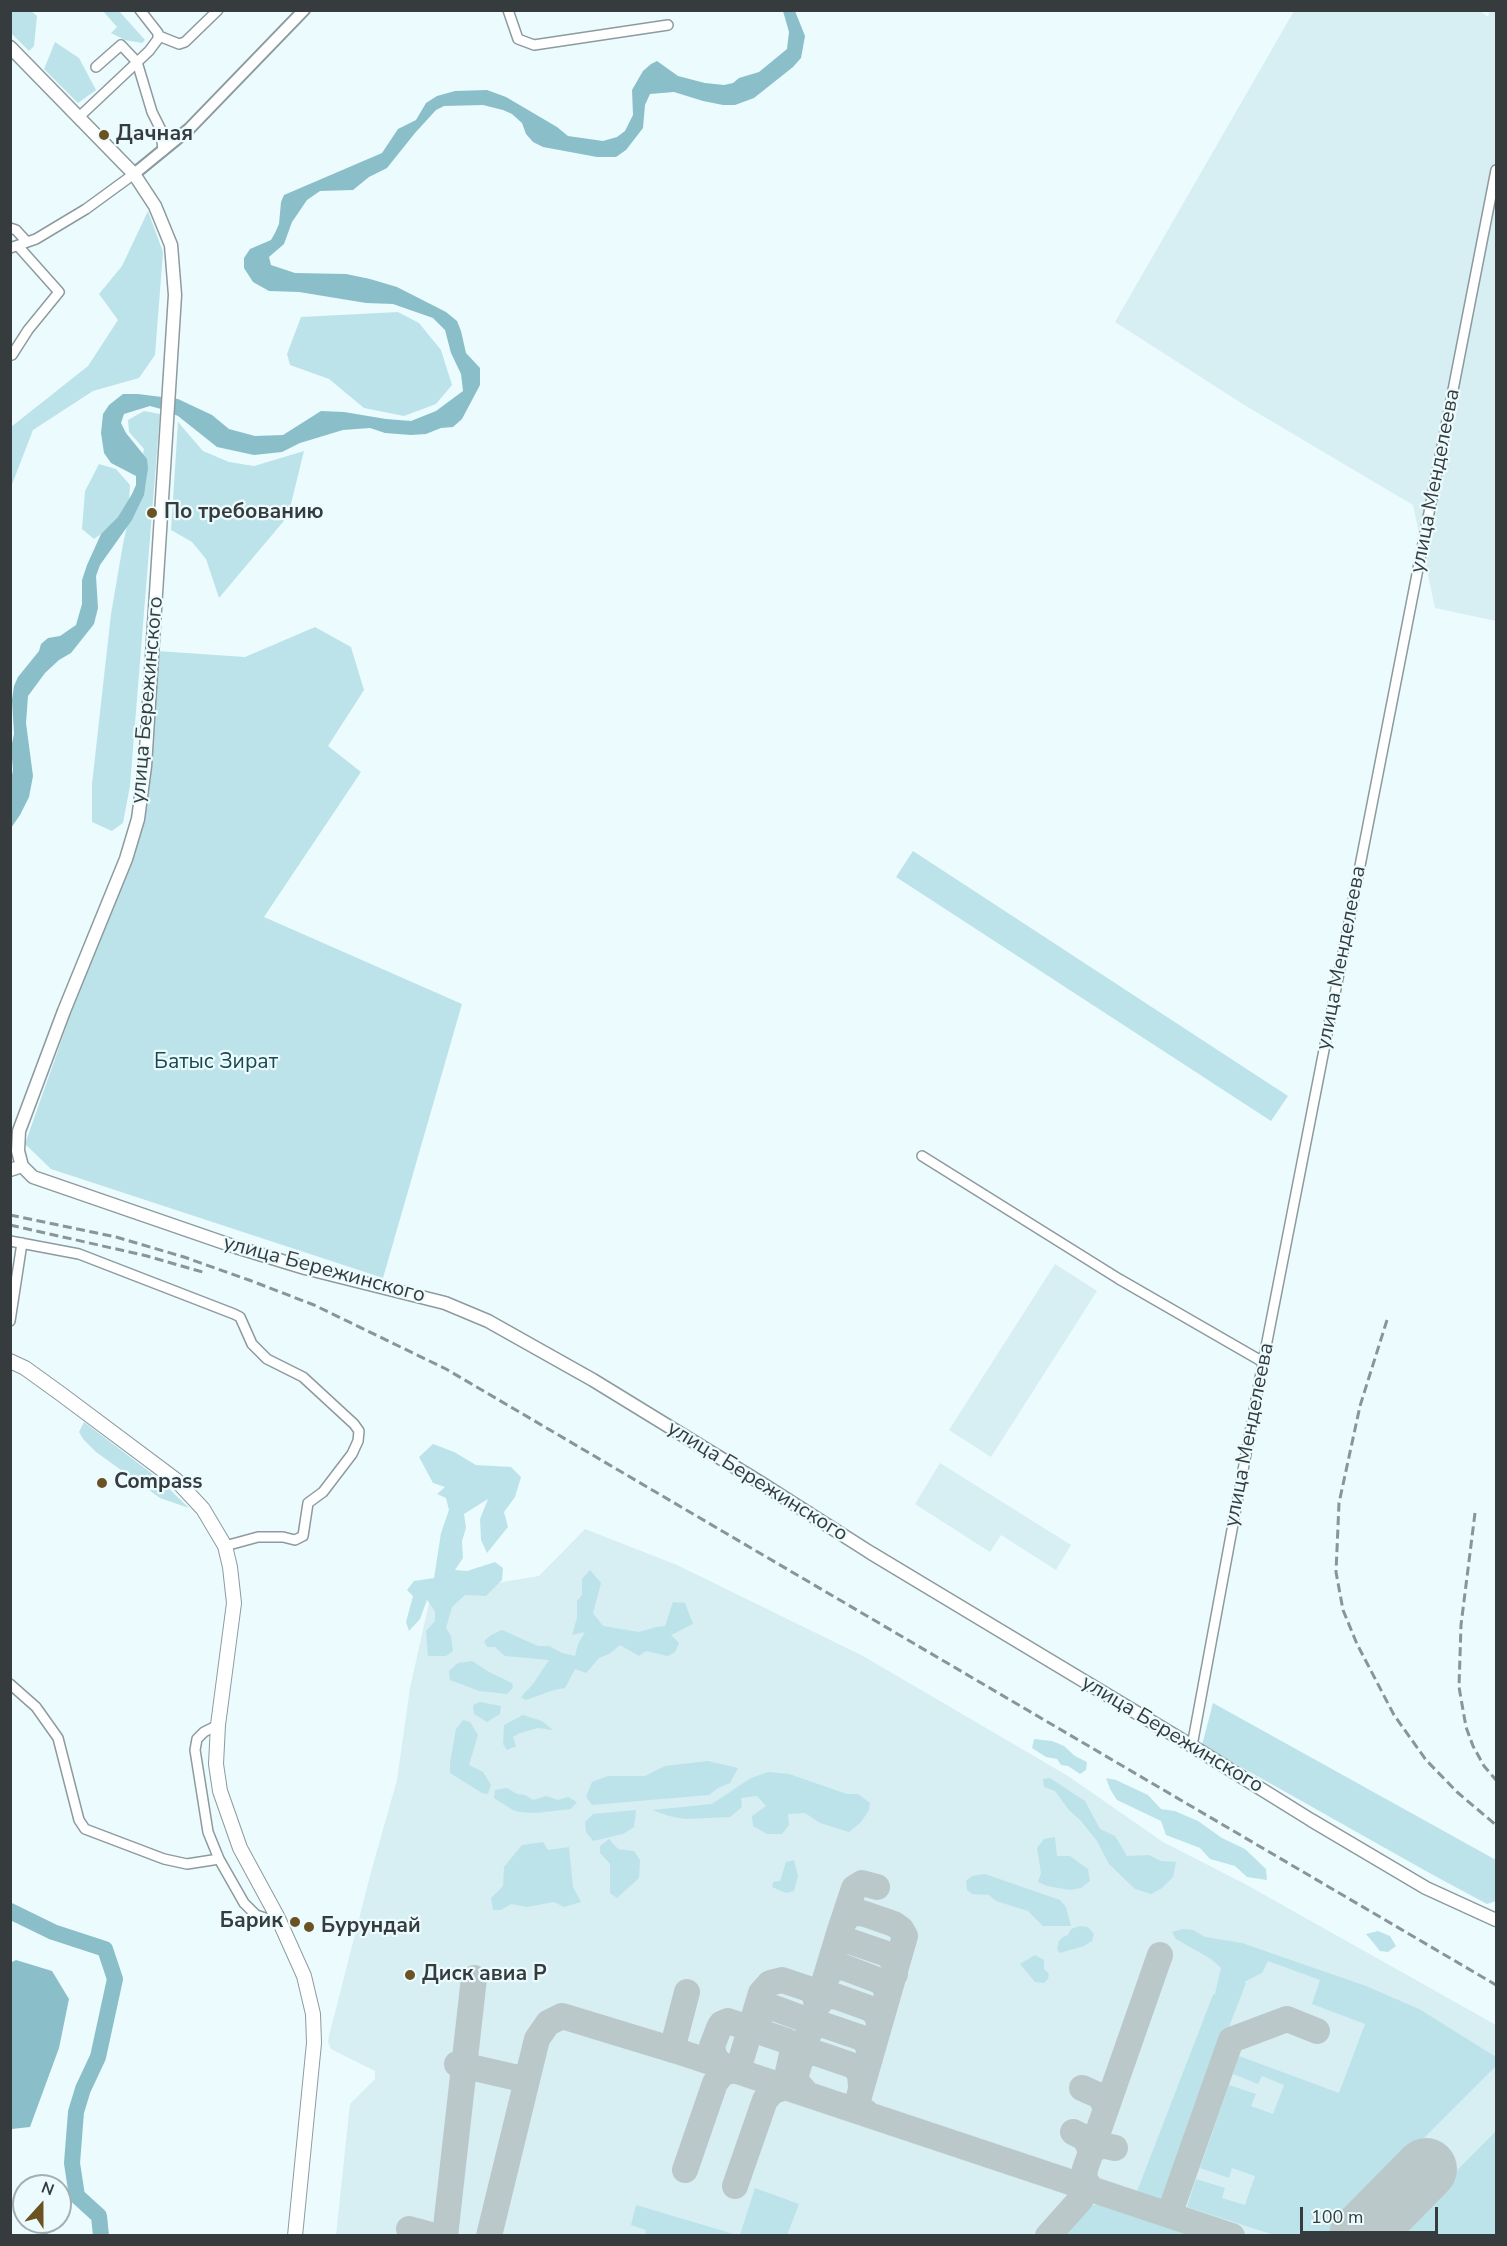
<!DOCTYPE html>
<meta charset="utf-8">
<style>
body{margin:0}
#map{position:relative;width:1507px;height:2246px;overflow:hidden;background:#ecfbfe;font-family:"Nunito Sans",sans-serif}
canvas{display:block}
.frame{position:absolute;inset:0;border:12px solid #363c3d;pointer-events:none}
.north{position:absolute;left:12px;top:2174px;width:60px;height:60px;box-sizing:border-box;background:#ecfbfe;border:2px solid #a3afb1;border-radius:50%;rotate:21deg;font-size:16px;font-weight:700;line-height:24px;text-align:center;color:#363c3d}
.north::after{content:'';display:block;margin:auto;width:21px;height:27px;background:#6b5223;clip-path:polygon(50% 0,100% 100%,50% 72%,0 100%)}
.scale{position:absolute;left:1300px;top:2207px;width:138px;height:27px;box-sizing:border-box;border:3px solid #363c3d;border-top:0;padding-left:8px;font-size:18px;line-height:21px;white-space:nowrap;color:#363c3d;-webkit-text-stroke:4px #ecfbfe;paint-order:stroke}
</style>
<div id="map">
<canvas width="1507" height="2246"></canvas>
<div class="frame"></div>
<div class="north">N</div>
<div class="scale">100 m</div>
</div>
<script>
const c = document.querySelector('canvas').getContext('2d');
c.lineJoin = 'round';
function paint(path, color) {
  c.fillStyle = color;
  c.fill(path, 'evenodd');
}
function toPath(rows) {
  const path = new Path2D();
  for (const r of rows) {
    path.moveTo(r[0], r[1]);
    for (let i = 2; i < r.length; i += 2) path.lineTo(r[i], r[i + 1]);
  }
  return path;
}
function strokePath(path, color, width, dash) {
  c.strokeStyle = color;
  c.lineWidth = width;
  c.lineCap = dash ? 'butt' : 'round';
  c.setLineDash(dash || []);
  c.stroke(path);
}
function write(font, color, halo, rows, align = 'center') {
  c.font = font + ' "Nunito Sans",sans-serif';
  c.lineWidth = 4.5;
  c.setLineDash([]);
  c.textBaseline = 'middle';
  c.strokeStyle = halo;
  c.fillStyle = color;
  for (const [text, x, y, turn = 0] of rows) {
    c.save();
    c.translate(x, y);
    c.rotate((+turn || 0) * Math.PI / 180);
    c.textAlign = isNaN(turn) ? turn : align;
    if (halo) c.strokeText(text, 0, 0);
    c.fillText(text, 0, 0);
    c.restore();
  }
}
const built = toPath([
 [1478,10,1488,17,1490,11,1496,11,1496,621,1435,608,1413,505,1246,406,1115,322,1294,11],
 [1055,1264,1097,1291,991,1457,949,1430],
 [940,1463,1071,1545,1056,1570,1001,1535,990,1552,915,1504],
 [585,1529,677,1565,863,1656,1068,1776,1163,1842,1245,1884,1496,2025,1496,2235,336,2235,350,2104,375,2079,375,2071,331,2049,328,2042,329,2036,371,1872,397,1780,410,1688,431,1594,539,1576]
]);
const green = toPath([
 [10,11,31,11,37,16,34,46,29,51,11,33],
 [103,11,119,11,145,40,142,43,125,40,111,33,117,27],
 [55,42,79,58,96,90,78,103,44,69],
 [148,211,163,252,155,355,139,378,93,391,33,430,11,487,11,427,88,366,118,320,99,294,122,266],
 [398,312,419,323,441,350,452,385,436,404,404,416,364,408,329,379,290,365,287,354,301,317],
 [144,411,160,414,130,786,123,823,112,831,92,822,92,784,111,614,123,544,144,449,129,432,128,420],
 [178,422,203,451,229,462,254,466,304,451,288,516,219,598,206,559,192,542,171,530],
 [99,464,116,469,130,485,129,502,113,525,94,539,82,529,85,491],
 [315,627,351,647,364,690,328,746,361,772,264,917,462,1004,383,1278,51,1169,25,1144,146,800,157,651,245,657],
 [913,851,1288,1096,1271,1121,896,877],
 [84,1422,159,1479,189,1508,160,1498,96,1452,83,1439,79,1432],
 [433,1444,454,1452,476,1465,511,1467,521,1477,515,1497,504,1512,508,1527,487,1553,481,1540,480,1519,488,1499,464,1514,466,1528,462,1541,463,1558,455,1570,467,1571,495,1562,503,1568,502,1580,486,1596,465,1595,452,1607,446,1628,451,1636,453,1651,446,1656,428,1656,426,1631,435,1621,435,1611,427,1600,420,1619,409,1631,406,1622,413,1596,407,1590,414,1581,434,1578,441,1533,449,1510,446,1498,437,1494,445,1487,433,1483,419,1457],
 [590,1570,601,1583,593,1613,603,1626,639,1632,656,1627,665,1626,673,1602,685,1603,693,1624,671,1635,679,1643,675,1652,668,1656,646,1651,639,1656,620,1645,609,1654,599,1658,586,1673,575,1669,565,1688,554,1690,526,1700,521,1697,533,1684,549,1660,505,1656,495,1647,487,1647,484,1641,491,1635,502,1630,538,1646,549,1646,562,1653,575,1656,578,1644,585,1632,572,1635,577,1618,577,1601,582,1595,582,1579],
 [472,1661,489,1672,512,1683,513,1688,507,1694,479,1691,450,1680,449,1671,458,1663],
 [480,1702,501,1706,500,1714,487,1722,474,1714,473,1705],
 [1213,1703,1496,1860,1496,1901,1487,1904,1433,1875,1202,1745],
 [523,1715,542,1721,553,1730,538,1728,520,1733,513,1737,516,1746,507,1750,503,1744,504,1725],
 [463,1720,470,1722,478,1735,469,1765,483,1772,491,1785,488,1794,482,1793,450,1773,450,1763,456,1729],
 [1034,1739,1052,1741,1064,1746,1075,1756,1087,1762,1086,1770,1080,1774,1068,1766,1061,1765,1057,1759,1046,1757,1032,1748],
 [708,1761,738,1768,730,1783,718,1788,709,1795,592,1805,586,1797,592,1782,608,1776,645,1776,665,1766],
 [768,1772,789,1774,847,1794,858,1794,870,1803,869,1810,861,1822,849,1832,820,1823,805,1813,788,1814,789,1825,782,1834,767,1834,753,1826,752,1816,766,1806,757,1796,741,1798,742,1807,730,1817,685,1819,669,1816,652,1810,712,1804,751,1778],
 [1050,1778,1085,1801,1100,1829,1115,1836,1127,1856,1149,1855,1161,1861,1176,1862,1173,1877,1162,1888,1151,1894,1135,1889,1109,1864,1097,1841,1081,1821,1069,1810,1055,1791,1044,1787,1043,1779],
 [1106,1778,1116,1780,1148,1795,1161,1809,1175,1811,1198,1821,1222,1838,1245,1849,1266,1869,1267,1880,1247,1877,1235,1866,1210,1859,1200,1848,1166,1835,1161,1821,1117,1800,1110,1789],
 [507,1788,517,1794,525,1795,533,1800,546,1796,558,1800,568,1797,577,1802,571,1809,535,1813,519,1812,513,1810,494,1798,495,1790],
 [636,1810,634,1827,623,1834,593,1841,586,1832,585,1822,593,1814],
 [1055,1837,1057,1856,1070,1856,1088,1869,1090,1881,1081,1888,1070,1890,1047,1886,1038,1882,1041,1873,1037,1848,1044,1839],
 [609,1839,618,1849,634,1851,640,1860,639,1878,617,1898,610,1893,610,1864,600,1853,600,1846],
 [543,1842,548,1850,569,1847,573,1887,581,1902,564,1907,554,1902,527,1907,511,1904,501,1910,493,1910,491,1898,503,1886,504,1867,522,1845],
 [794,1860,798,1876,794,1891,786,1893,772,1887,773,1882,780,1881,786,1862],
 [985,1874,1060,1900,1066,1907,1071,1926,1043,1926,1028,1911,996,1901,989,1895,972,1894,967,1890,966,1881,972,1876],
 [1080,1926,1088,1927,1094,1934,1092,1941,1084,1946,1060,1953,1057,1949,1059,1941,1063,1937,1068,1935,1071,1929],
 [1183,1929,1193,1930,1205,1937,1242,1943,1366,1986,1419,2009,1496,2057,1496,2066,1327,2235,1274,2235,1187,2207,1196,2179,1225,2188,1222,2198,1245,2205,1255,2176,1232,2168,1229,2178,1200,2168,1229,2085,1256,2094,1251,2106,1273,2114,1284,2085,1262,2076,1258,2084,1233,2074,1239,2056,1339,2093,1365,2024,1312,2004,1320,1980,1268,1961,1262,1973,1244,1982,1246,1983,1162,2202,1136,2194,1213,1995,1215,1994,1221,1968,1211,1959,1176,1939,1172,1932],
 [1378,1931,1390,1936,1396,1946,1388,1952,1380,1951,1366,1934],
 [1035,1955,1044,1960,1044,1969,1049,1974,1048,1979,1044,1983,1035,1982,1020,1964],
 [1496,2131,1496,2235,1393,2235],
 [755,2188,799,2204,787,2235,740,2235],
 [1097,2204,1193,2235,1064,2235,1067,2224,1082,2209],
 [636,2205,737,2235,645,2235,646,2230,631,2225]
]);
const water = toPath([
 [783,11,795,11,805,36,801,58,793,67,754,98,735,105,723,105,703,101,674,92,650,94,645,105,643,128,626,150,616,157,597,157,543,147,533,142,526,134,522,123,512,114,503,110,483,105,444,106,436,110,415,133,387,168,369,177,353,190,320,191,307,200,292,222,284,244,269,257,271,265,295,273,346,274,370,279,397,287,446,312,457,321,461,331,466,353,480,368,480,385,462,419,453,427,441,428,426,434,411,435,385,433,370,428,343,430,300,443,282,452,254,455,217,447,178,416,161,409,150,406,124,414,121,423,126,433,147,459,148,468,144,495,132,520,100,565,96,576,98,608,94,624,71,653,59,660,45,673,28,696,26,723,33,776,29,797,20,815,11,828,10,784,13,770,11,748,14,734,12,700,14,686,18,677,39,651,41,644,48,638,60,636,76,625,82,604,82,580,87,565,101,534,118,517,132,494,136,485,136,476,111,463,104,453,101,433,103,414,109,405,123,394,138,394,178,399,212,415,229,429,255,436,283,435,321,411,344,412,386,419,411,421,436,411,463,391,461,374,451,353,445,330,433,318,393,304,366,303,299,292,269,291,253,282,244,268,244,258,250,249,271,240,275,233,279,224,281,202,284,195,382,153,398,129,416,120,426,103,437,96,455,91,487,90,506,97,557,127,568,136,603,141,617,137,625,131,633,115,632,90,643,71,651,64,657,61,678,76,705,83,724,85,733,83,739,78,759,72,787,49,789,32],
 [16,1960,52,1971,69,1999,59,2048,30,2127,12,2129,10,1963]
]);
const river = toPath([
 [10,1911,53,1932,105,1949,115,1979,98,2057,83,2089,76,2112,72,2163,77,2196,99,2216,101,2236]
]);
const taxiway = toPath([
 [841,1927,854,1888,862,1883,877,1887],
 [835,1949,840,1942,846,1940,887,1954,894,1962,895,1974],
 [826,1978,832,1969,843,1967,880,1981,886,1988,887,1999],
 [817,2006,824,1997,835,1996,871,2009,878,2017,879,2026],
 [753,2020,762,2011,774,2008,804,2019,809,2028,808,2035],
 [808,2035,812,2028,821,2024,862,2038,868,2045,870,2059],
 [677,2051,674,2042,687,1992],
 [457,2064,518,2078,528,2073],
 [799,2064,803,2056,813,2052,854,2066,860,2074,861,2087],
 [721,2065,714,2056,712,2046,719,2028,721,2024,728,2021,787,2041,793,2050,788,2072],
 [725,2067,735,2066,741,2060,761,1993,770,1983,782,1980,809,1989,815,1995,817,2006],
 [1082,2088,1100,2096,1106,2108],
 [807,2094,797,2082,796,2075,798,2068,840,1930,848,1914,862,1913,894,1924,901,1929,905,1936,858,2100,858,2106,868,2114],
 [1073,2132,1085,2138,1091,2151,1102,2145,1115,2148],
 [685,2170,715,2083,723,2073,735,2070],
 [735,2186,765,2100,773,2091,786,2087],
 [1091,2189,1084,2178,1085,2169,1160,1955],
 [1169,2215,1231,2040,1287,2019,1317,2031],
 [409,2229,435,2236],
 [445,2236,474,1978],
 [489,2236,537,2039,548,2023,562,2016,677,2051,1232,2236],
 [1048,2236,1081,2199,1087,2187]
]);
const runway = toPath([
 [1360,2236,1426,2169]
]);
const minor = toPath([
 [508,10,518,39,534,45,668,25],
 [159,36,179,44,185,42,218,10],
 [96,67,121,45,137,62,152,112,161,130,163,151],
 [79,117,149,51,158,39,158,33,140,10],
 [10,228,16,230,27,242],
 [10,248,36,239,86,209,134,174],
 [12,355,28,330,59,292,18,246],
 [922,1156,1119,1279,1263,1362],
 [10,1241,79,1254,234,1314,240,1317,252,1344,267,1359,303,1377,354,1424,359,1431,358,1441,352,1454,323,1492,308,1503,303,1536,295,1540,283,1537,258,1537,225,1546],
 [10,1321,22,1243],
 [10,1684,36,1707,58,1738,79,1820,85,1829,164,1859,187,1864,219,1859],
 [218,1725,204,1732,197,1739,195,1750,208,1832,219,1859,244,1903,256,1915,268,1919,278,1918],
 [1192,1746,1263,1362,1496,170]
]);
const tertiary = toPath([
 [134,174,189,129,304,10]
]);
const secondary = toPath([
 [10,47,134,174,155,206,171,245,175,295,145,766,138,819,126,859,64,1011,19,1131,18,1151,22,1166,33,1177,236,1247,305,1268,445,1303,488,1321,593,1380,761,1483,871,1553,1192,1746,1311,1820,1426,1888,1496,1920],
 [10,1170,22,1166]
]);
const primary = toPath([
 [10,1361,25,1368,61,1394,176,1480,203,1509,225,1546,230,1567,234,1603,218,1725,216,1764,220,1791,240,1848,278,1918,304,1976,313,2014,314,2043,295,2236]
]);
const rail = toPath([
 [10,1215,116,1237,184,1257,249,1280,314,1305,446,1369,1496,1985],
 [10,1225,147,1256,206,1273],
 [1387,1320,1360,1406,1339,1503,1336,1572,1343,1610,1357,1644,1394,1715,1426,1760,1457,1792,1496,1825],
 [1475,1513,1461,1625,1459,1687,1466,1727,1473,1746,1484,1766,1496,1780]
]);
const markers = [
 [104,135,6,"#6b5223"],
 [152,513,6,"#6b5223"],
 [102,1483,6,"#6b5223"],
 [295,1922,6,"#6b5223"],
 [309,1927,6,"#6b5223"],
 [410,1975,6,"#6b5223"]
];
const poiNames = [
 ["Дачная",116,135],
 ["По требованию",164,513],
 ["Compass",114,1483],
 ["Барик",283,1922,"right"],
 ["Бурундай",321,1927],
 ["Диск авиа Р",422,1975]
];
const streetNames = [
 ["улица Менделеева",1436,481,-79],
 ["улица Бережинского",148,700,-85],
 ["улица Менделеева",1342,958,-79],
 ["улица Бережинского",324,1270,15],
 ["улица Менделеева",1250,1435,-79],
 ["улица Бережинского",757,1482,32],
 ["улица Бережинского",1172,1735,31]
];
const parkNames = [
 ["Батыс Зират",216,1063]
];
paint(built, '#d7eef3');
paint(green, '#bde3ea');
paint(water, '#8abfca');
strokePath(river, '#8abfca', 16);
strokePath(taxiway, '#bbc8ca', 26);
strokePath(runway, '#bbc8ca', 62);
strokePath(minor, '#8d9b9e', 12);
strokePath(tertiary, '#8d9b9e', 14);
strokePath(secondary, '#8d9b9e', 15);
strokePath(primary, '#8d9b9e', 16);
strokePath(minor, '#fff', 9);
strokePath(tertiary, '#fff', 10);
strokePath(secondary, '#fff', 12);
strokePath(primary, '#fff', 14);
strokePath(rail, '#8a9597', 3, [9, 4.5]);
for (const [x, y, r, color] of markers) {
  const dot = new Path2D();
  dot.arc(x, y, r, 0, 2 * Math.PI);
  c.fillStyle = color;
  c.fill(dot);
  strokePath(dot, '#ecfbfe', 2);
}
write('bold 21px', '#363c3d', '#ecfbfe', poiNames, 'left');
write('21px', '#363c3d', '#ecfbfe', streetNames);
write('21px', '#184850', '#ecfbfe', parkNames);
</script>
